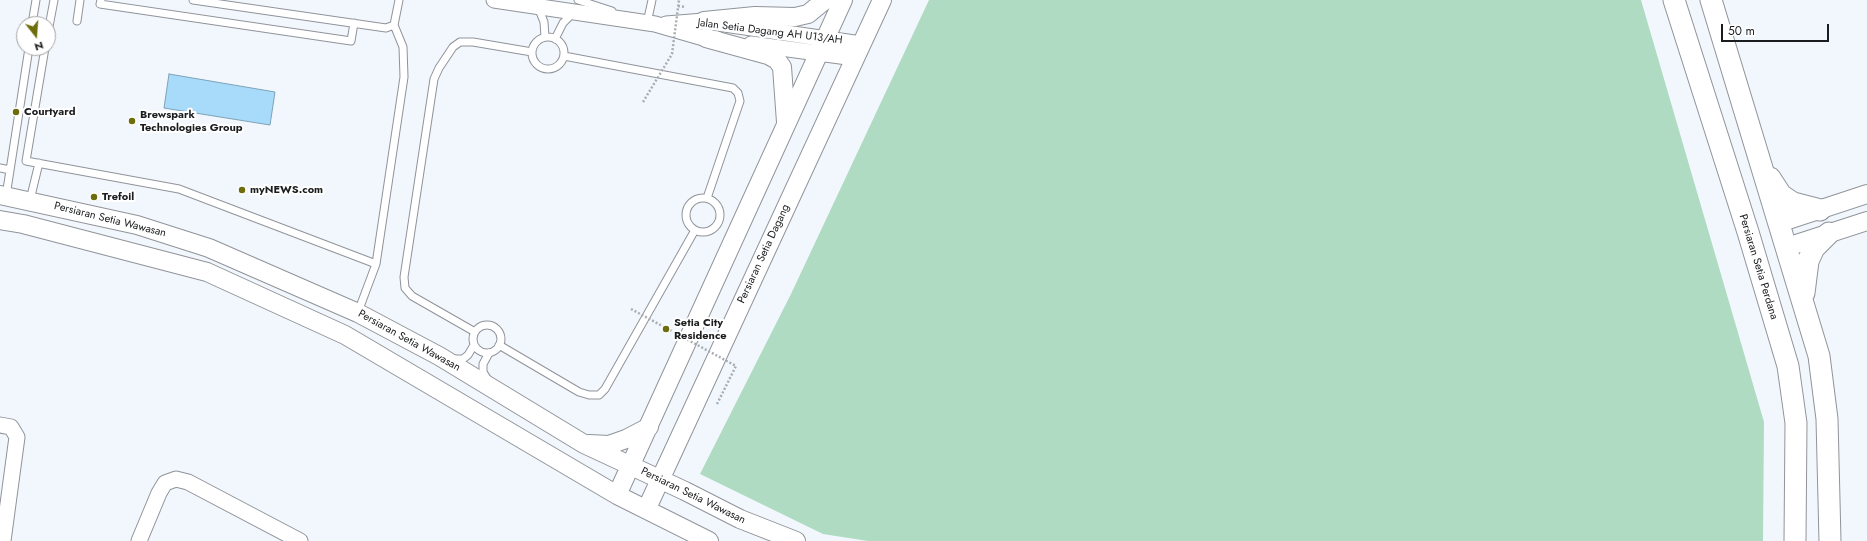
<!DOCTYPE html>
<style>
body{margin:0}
#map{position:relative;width:1867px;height:541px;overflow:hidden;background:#f2f7fd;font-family:Jost,sans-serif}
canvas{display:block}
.north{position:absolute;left:16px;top:16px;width:40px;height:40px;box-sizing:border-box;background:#fff;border:1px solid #a3a4a5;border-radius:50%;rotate:163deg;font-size:11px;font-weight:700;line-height:16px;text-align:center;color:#1a1c1e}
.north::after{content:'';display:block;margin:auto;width:14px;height:18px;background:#6d6d0d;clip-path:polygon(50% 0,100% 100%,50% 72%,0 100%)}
.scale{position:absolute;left:1721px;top:24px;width:108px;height:18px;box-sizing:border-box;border:2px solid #1a1c1e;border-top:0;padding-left:5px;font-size:12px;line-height:14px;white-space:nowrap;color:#1a1c1e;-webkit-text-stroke:3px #fff;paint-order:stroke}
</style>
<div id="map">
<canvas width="1867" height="541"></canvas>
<div class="north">N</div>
<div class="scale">50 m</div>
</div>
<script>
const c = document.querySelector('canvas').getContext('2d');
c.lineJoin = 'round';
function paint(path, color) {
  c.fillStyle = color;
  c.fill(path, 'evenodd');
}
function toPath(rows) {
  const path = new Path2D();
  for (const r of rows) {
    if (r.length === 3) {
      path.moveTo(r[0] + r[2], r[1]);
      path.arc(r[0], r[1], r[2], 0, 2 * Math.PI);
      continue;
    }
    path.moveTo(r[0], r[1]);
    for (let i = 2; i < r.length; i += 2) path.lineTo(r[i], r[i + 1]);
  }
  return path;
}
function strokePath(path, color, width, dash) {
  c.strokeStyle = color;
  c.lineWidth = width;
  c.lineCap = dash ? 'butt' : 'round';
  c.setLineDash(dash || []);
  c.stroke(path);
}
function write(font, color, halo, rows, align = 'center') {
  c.font = font + ' Jost,sans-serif';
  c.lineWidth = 4;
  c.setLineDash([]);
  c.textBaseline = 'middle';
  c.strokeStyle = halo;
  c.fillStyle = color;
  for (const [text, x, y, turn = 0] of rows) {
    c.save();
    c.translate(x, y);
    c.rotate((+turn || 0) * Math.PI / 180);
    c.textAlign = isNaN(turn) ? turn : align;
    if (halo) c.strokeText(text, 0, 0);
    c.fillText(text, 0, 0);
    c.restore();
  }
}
const green = toPath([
 [929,0,1641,0,1764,422,1763,541,868,541,823,534,700,474,791,294]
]);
const water = toPath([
 [169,74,275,92,270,125,164,108,169,74]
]);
const path = toPath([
 [678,6,686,7],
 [717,404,736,366]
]);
const service = toPath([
 [101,0,100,4,351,41,354,23],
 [193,0,386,28,394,25],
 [578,0,612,11],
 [538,7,544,22,545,37],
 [77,21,80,0],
 [647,23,652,0],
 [32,24,36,0],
 [48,32,54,0],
 [548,53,16],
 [555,39,563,23,574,12],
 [45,48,26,161,179,189,376,264,358,312],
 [564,56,733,88,738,93,740,101,707,198],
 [0,168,10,170],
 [6,196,29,48],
 [703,215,17],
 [30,200,39,163],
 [376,264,404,77,403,47,394,25,399,0],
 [487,339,14],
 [475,332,412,296,405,288,404,277,434,79,439,68,453,47,460,42,473,42,532,52],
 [499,345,579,392,589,395,599,395,605,389,695,230],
 [453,359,463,359,468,355,474,345],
 [488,380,483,372,483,364,489,353]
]);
const minor = toPath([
 [494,0,655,24,700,37,717,39],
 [666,24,704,21,861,44],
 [751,44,855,58],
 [0,425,11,427,17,437,3,541],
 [139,541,159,493,165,483,176,479,188,482,300,541]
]);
const tertiary = toPath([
 [704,21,755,16,795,17,808,14,825,0],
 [706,38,768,55,777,60,782,67,786,122],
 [0,195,137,225,209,248,358,313,439,356,584,444,685,491,740,519,796,541],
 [0,220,23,224,207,272,345,335,617,495,709,541],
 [1779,223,1867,194],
 [1787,247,1867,221],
 [589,444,609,445,626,439,649,427],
 [617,495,843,0],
 [647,508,882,0]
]);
const secondary = toPath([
 [1674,0,1748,232,1788,366,1796,423,1795,541],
 [1711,0,1819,356,1827,419,1830,541],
 [1770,178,1781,195,1793,203,1820,210],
 [1804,293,1808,261,1814,248,1829,233]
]);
const pathBridge = toPath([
 [643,102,672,54,679,0],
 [631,309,736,366]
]);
const markers = [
 [16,112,4,"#6d6d0d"],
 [132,121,4,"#6d6d0d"],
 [242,190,4,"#6d6d0d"],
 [94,197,4,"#6d6d0d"],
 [666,329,4,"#6d6d0d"]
];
const streetNames = [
 ["Jalan Setia Dagang AH U13/AH",770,32,7],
 ["Persiaran Setia Wawasan",110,220,14],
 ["Persiaran Setia Dagang",764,254,-65],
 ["Persiaran Setia Perdana",1758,267,73],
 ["Persiaran Setia Wawasan",409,341,29],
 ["Persiaran Setia Wawasan",693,496,26]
];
const poiNames = [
 ["Courtyard",24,112],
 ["Brewspark",140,115],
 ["Technologies Group",140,128],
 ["myNEWS.com",250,190],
 ["Trefoil",102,197],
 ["Setia City",674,323],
 ["Residence",674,336]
];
paint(green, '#aedbc1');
paint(water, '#a8dbf9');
strokePath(water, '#7da2b7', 1);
strokePath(service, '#90949a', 9);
strokePath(minor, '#90949a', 17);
strokePath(tertiary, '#90949a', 20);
strokePath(secondary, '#90949a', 23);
strokePath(path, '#a9adb2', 2.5, [2, 2]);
strokePath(service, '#fff', 7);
strokePath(minor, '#fff', 15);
strokePath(tertiary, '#fff', 18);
strokePath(secondary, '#fff', 21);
strokePath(pathBridge, '#a9adb2', 2.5, [2, 2]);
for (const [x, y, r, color] of markers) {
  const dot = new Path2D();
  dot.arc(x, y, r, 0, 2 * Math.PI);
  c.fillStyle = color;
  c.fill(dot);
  strokePath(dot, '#fff', 1.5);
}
write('11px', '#1a1c1e', '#fff', streetNames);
write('bold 11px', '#1a1c1e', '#fff', poiNames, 'left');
</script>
